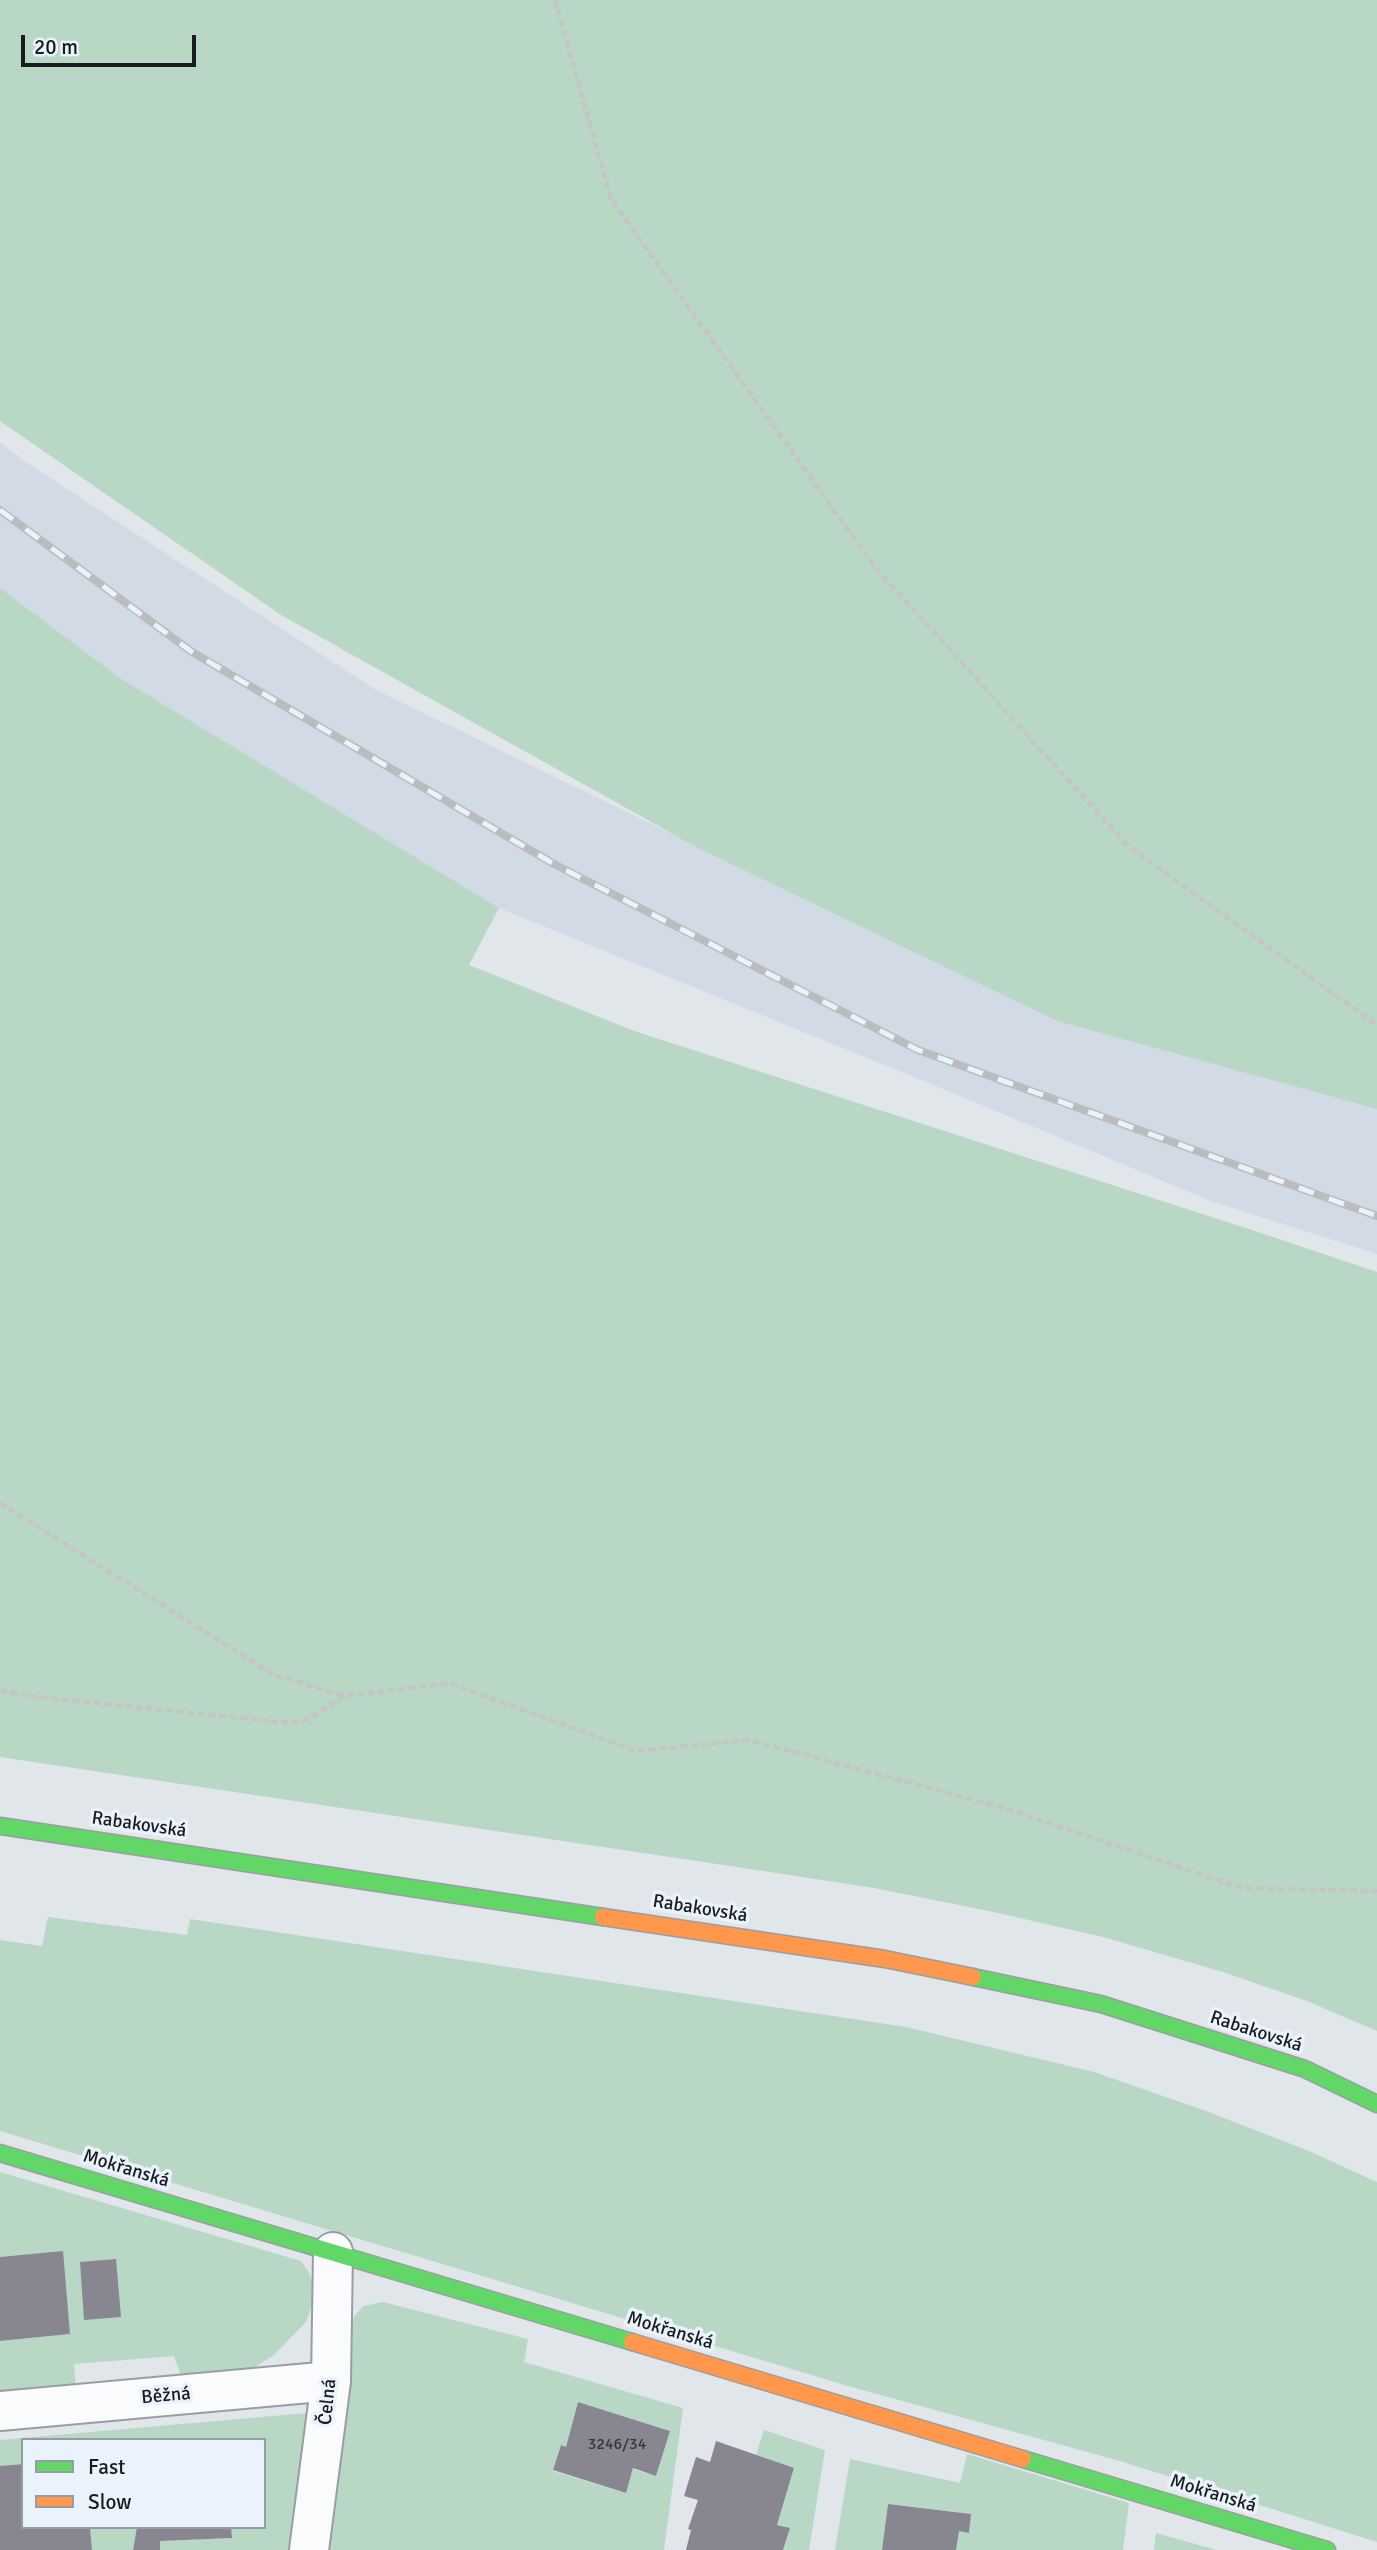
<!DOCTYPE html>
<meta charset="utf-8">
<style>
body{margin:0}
#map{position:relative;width:1377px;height:2550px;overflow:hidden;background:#e1e6eb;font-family:Signika,sans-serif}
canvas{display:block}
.legend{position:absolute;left:21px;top:2438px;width:245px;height:91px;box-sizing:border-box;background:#eaf2fc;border:2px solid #969ca4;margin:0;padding:9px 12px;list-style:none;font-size:21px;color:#191c1f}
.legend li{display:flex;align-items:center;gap:14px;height:35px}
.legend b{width:35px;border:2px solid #969ca4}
.scale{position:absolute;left:21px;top:35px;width:175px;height:32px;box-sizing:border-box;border:4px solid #191c1f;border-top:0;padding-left:9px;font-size:21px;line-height:24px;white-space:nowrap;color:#191c1f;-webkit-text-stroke:5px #eaf2fc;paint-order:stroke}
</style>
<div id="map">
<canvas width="1377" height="2550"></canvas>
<ul class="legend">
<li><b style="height:9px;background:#63d668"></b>Fast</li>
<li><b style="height:9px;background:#ff974d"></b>Slow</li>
</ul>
<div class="scale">20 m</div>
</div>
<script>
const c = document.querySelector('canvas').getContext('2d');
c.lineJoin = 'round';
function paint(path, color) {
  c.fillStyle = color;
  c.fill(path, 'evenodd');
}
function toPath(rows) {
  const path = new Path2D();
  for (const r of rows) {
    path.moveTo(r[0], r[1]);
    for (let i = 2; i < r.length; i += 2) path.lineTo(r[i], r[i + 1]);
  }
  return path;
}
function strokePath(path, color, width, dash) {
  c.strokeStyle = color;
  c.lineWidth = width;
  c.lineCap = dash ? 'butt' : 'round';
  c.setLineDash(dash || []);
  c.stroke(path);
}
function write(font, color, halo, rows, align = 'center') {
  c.font = font + ' Signika,sans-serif';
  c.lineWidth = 7;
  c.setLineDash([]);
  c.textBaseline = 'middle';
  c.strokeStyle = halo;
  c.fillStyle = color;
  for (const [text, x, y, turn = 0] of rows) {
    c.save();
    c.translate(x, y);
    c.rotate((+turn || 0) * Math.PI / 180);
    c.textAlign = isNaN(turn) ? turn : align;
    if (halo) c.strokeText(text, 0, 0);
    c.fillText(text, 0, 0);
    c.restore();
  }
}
const built = toPath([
 [0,442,24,461,376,690,1057,1021,1377,1109,1377,1254,1211,1201,924,1081,499,908,120,678,0,588]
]);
const green = toPath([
 [0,0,1377,0,1377,1109,1057,1021,696,847,281,615,0,421],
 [0,588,120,678,499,908,469,965,634,1031,1252,1230,1377,1272,1377,2031,1307,2001,1223,1972,1103,1937,989,1911,874,1888,737,1867,0,1757],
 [48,1917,187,1935,190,1919,906,2027,1094,2072,1206,2111,1309,2151,1377,2182,1377,2542,1120,2461,848,2386,0,2131,0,1940,42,1946],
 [0,2172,301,2261,309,2273,314,2286,313,2303,306,2322,274,2355,255,2367,242,2372,183,2381,174,2356,74,2364,76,2390,0,2396,0,2341,70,2334,62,2252,0,2257],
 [383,2302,528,2339,524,2362,683,2408,664,2550,326,2550,349,2331,354,2317,363,2306],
 [578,2402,670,2431,656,2476,633,2469,625,2493,553,2471,560,2446,566,2447],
 [307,2413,288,2550,160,2550,160,2541,231,2538,231,2527,264,2527,264,2440,23,2440,23,2464,0,2466,0,2440],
 [764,2430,825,2450,809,2550,783,2550,790,2528,777,2525,794,2469,756,2455],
 [967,2454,1129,2503,1123,2550,956,2550,959,2531,969,2532,971,2514,888,2504,882,2550,835,2550,850,2459,960,2483],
 [90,2527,137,2527,133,2550,92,2550],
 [1156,2533,1217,2550,1154,2550]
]);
const building = toPath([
 [63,2251,70,2334,0,2341,0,2257],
 [116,2259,121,2317,84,2320,80,2262],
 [578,2402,670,2431,656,2476,633,2468,626,2493,553,2470,561,2445,566,2447],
 [716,2441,794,2468,777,2525,790,2528,783,2550,686,2550,691,2530,688,2529,698,2500,684,2496,696,2457,710,2462],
 [23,2464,23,2527,90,2527,92,2550,0,2550,0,2466],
 [888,2504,971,2514,969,2533,959,2531,956,2550,882,2550],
 [137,2527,231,2527,232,2538,160,2541,160,2550,133,2550]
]);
const path = toPath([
 [555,0,611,199,874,566,1128,846,1377,1025],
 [0,1503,274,1675,345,1696,449,1683,636,1751,750,1740,1004,1808,1242,1888,1377,1891],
 [0,1690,28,1696,290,1723,309,1719,344,1696]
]);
const street = toPath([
 [0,2411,331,2381],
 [309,2550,331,2381,333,2252]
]);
const fast = toPath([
 [0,1826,603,1917],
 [973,1977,1101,2004,1305,2069,1377,2104],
 [0,2153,632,2342],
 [1023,2459,1327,2550]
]);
const slow = toPath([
 [603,1917,885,1959,973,1977],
 [632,2342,1023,2459]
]);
const rail = toPath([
 [0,510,192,652,554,864,918,1050,1377,1216]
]);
const numberNames = [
 ["3246/34",617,2445]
];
const streetNames = [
 ["Rabakovská",139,1825,8],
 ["Rabakovská",700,1909,9],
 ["Rabakovská",1256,2032,18],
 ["Mokřanská",126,2169,17],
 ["Mokřanská",670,2331,17],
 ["Běžná",166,2396,-5],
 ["Čelná",328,2402,-84],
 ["Mokřanská",1213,2494,17]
];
paint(built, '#d1dae5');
paint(green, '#b8d7c5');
paint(building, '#888691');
strokePath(street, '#9a9da1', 42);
strokePath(fast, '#9a9da1', 19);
strokePath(slow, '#9a9da1', 19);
strokePath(path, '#c5c5c8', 4.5, [7, 3.5]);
strokePath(street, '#fafbfc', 38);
strokePath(fast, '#63d668', 16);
strokePath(slow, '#ff974d', 16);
strokePath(rail, '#bbbcbd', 8);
strokePath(rail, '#eaf2fc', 5, [16]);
write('16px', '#35363c', null, numberNames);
write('19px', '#191c1f', '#eaf2fc', streetNames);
</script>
